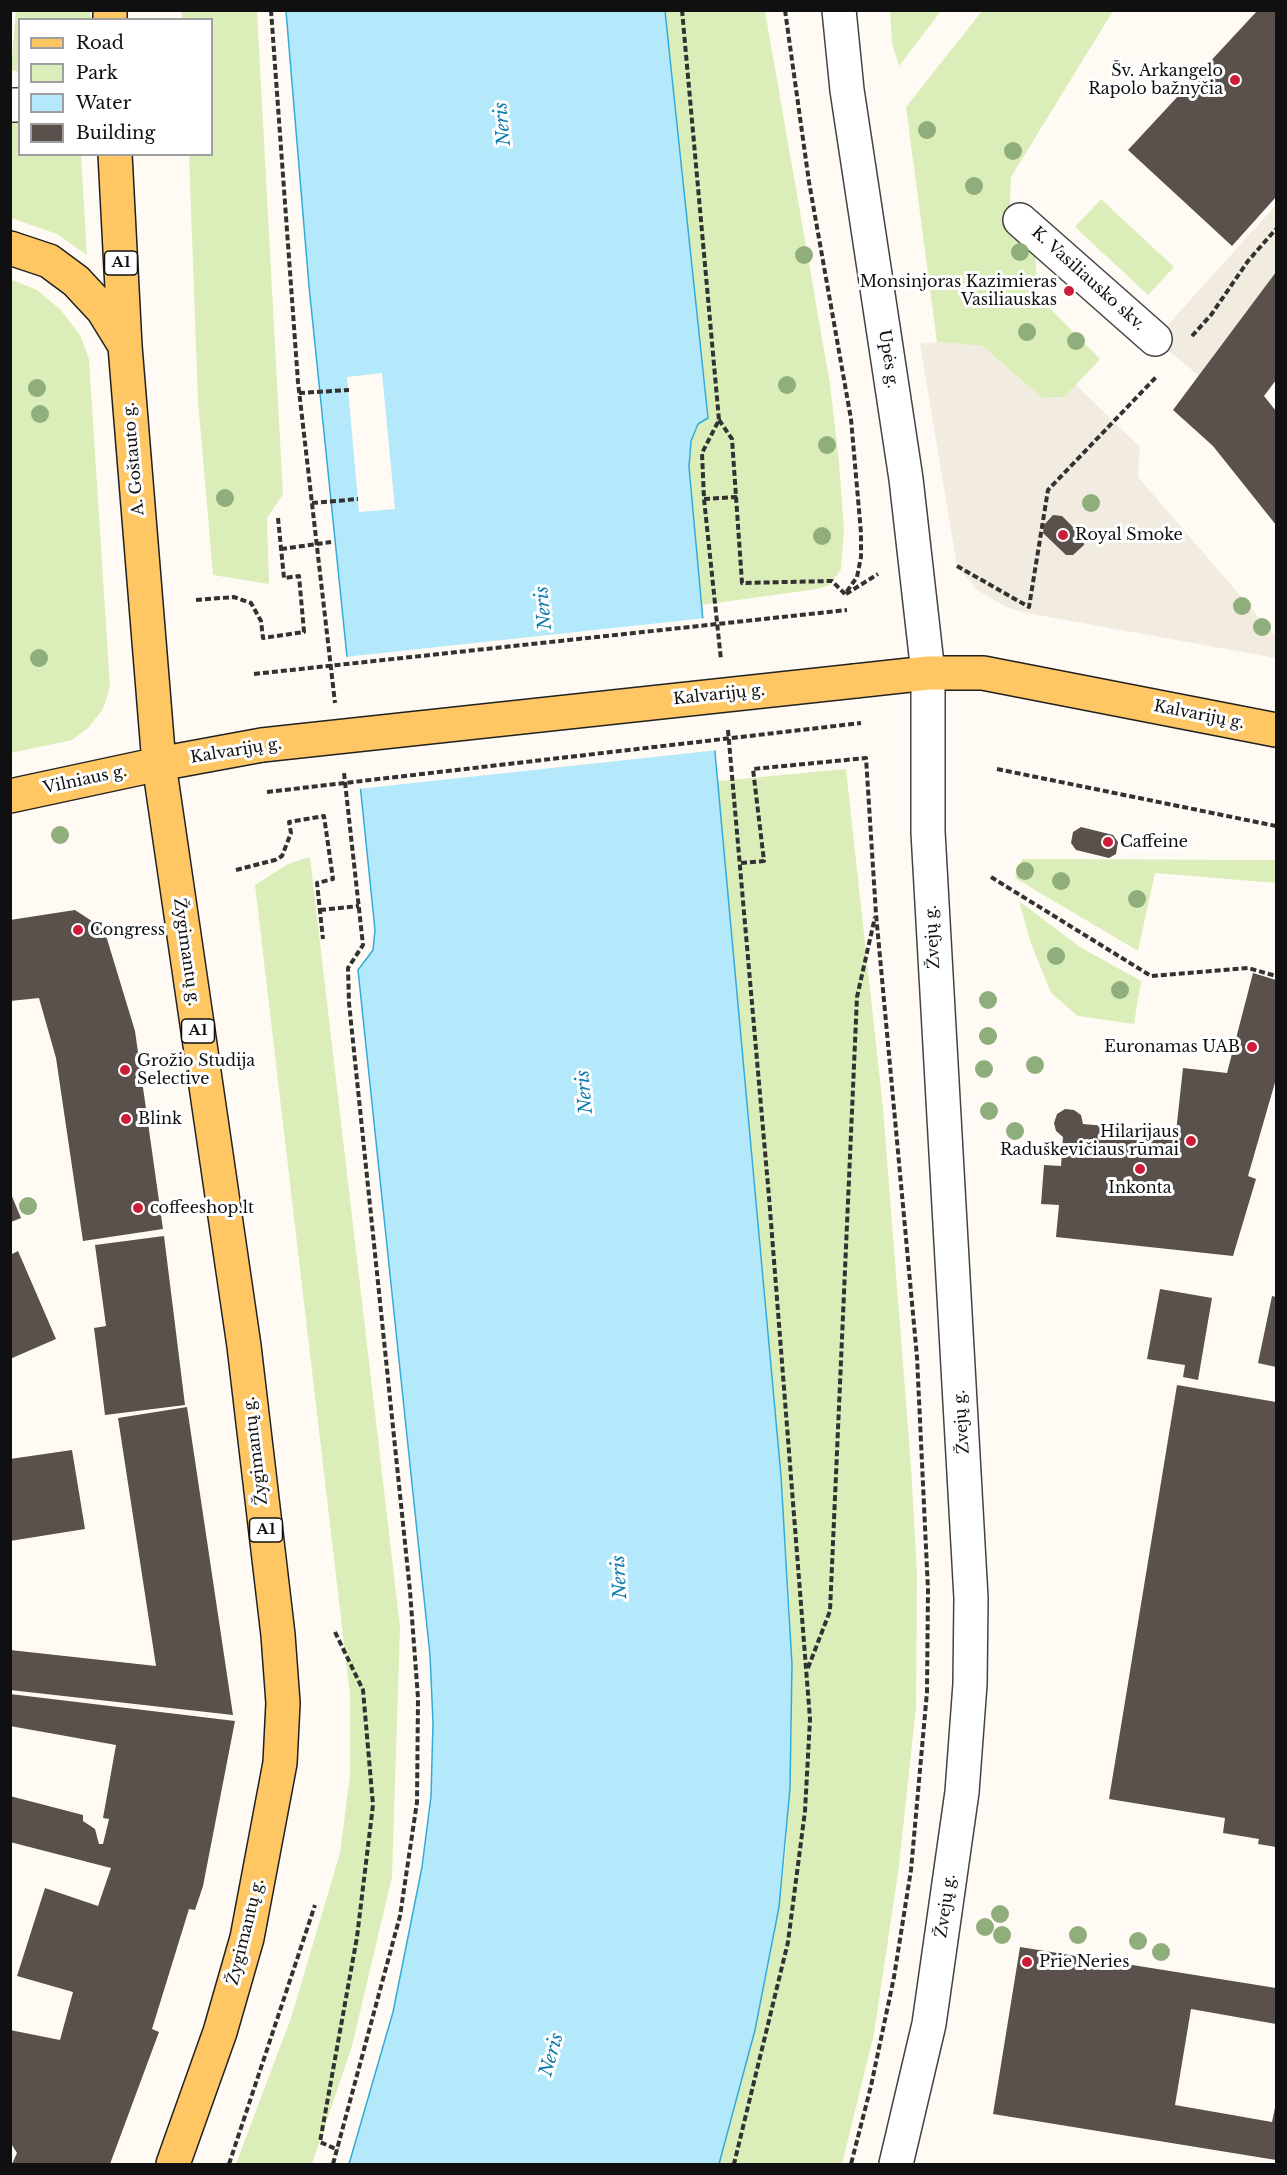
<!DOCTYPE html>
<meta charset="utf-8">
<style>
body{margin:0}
#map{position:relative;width:1287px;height:2175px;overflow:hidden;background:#fffbf4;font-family:"Libre Baskerville",serif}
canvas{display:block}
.frame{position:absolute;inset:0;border:12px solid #101010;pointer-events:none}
.legend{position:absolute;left:18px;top:18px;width:195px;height:138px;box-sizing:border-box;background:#fff;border:2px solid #9f9f9f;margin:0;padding:8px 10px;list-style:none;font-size:18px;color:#101010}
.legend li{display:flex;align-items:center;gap:12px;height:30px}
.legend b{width:30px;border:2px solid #9f9f9f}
</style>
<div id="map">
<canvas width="1287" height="2175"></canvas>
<div class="frame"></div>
<ul class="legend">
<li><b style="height:8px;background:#ffc664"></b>Road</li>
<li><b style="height:16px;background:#dbeeb9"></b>Park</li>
<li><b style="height:16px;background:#b4e9fb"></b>Water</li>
<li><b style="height:16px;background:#5a504c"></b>Building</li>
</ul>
</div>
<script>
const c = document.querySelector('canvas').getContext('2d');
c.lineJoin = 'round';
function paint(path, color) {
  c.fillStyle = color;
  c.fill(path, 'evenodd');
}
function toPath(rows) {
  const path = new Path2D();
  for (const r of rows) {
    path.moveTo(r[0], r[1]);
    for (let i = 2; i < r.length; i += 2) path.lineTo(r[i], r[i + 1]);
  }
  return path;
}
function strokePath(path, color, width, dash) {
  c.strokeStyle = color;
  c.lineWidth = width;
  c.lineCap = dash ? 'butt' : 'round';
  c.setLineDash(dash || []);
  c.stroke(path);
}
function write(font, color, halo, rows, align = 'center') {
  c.font = font + ' "Libre Baskerville",serif';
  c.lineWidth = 6;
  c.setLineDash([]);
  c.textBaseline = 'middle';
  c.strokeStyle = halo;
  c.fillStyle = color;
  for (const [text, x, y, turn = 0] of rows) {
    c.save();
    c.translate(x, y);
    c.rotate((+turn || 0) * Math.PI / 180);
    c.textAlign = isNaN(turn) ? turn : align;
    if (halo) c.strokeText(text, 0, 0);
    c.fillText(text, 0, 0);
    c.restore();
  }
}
const green = toPath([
 [16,11,90,11,91,19,20,20,19,72,11,70],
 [181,11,257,11,283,494,267,518,269,584,213,575,198,401,189,155,212,154,212,20,182,19],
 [665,11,765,11,830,384,839,462,844,530,841,569,830,585,817,589,702,605,689,467,691,441,698,424,708,418],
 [890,11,941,11,899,66,892,44],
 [982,11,1113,11,1011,177,1009,224,1035,251,1038,296,1100,359,1065,397,1042,398,982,346,937,342,906,107],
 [10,116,19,117,20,154,81,155,87,255,57,234,11,218],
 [1101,199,1174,267,1148,295,1075,227],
 [10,279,37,290,60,309,80,335,89,359,110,687,103,709,88,728,72,740,11,753],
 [846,769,883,1108,911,1466,917,1574,916,1707,899,1866,874,2034,842,2164,719,2164,768,1969,779,1907,786,1849,792,1729,790,1605,781,1476,718,781],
 [310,857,400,1627,392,1877,352,2046,312,2164,236,2164,291,2018,340,1853,350,1776,350,1695,255,885,288,864],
 [1022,859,1276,860,1276,883,1155,873,1138,951,1015,878],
 [1019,901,1080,947,1141,981,1134,1024,1078,1016,1051,993,1030,941]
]);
const plaza = toPath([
 [1276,205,1276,272,1199,376,1155,339],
 [937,342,982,346,1042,398,1065,397,1076,385,1140,447,1138,477,1276,637,1276,658,1026,613,1006,607,977,590,957,566,920,344]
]);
const water = toPath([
 [286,11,665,11,708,418,698,424,691,441,689,467,781,1476,792,1665,790,1788,779,1907,755,2030,719,2164,349,2164,393,2012,422,1867,431,1796,433,1723,430,1655,358,970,373,950,375,930,309,286,286,11]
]);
const pier = toPath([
 [382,373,395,509,359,512,347,377],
 [706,618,718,750,358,789,345,657]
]);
const building = toPath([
 [1258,10,1276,10,1276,197,1232,246,1128,150],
 [1276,272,1276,380,1264,396,1276,411,1276,525,1213,446,1173,410],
 [1053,515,1062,516,1083,537,1084,545,1073,555,1066,555,1043,533,1044,525],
 [1081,827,1113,835,1118,842,1116,854,1109,858,1076,850,1071,843,1073,832],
 [75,910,104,929,135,1031,163,1229,83,1241,56,1058,39,998,10,1001,10,920],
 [1253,973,1276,980,1276,1079,1248,1176,1256,1179,1233,1256,1056,1237,1059,1205,1041,1204,1044,1165,1061,1166,1063,1137,1056,1131,1054,1123,1057,1114,1065,1109,1074,1110,1081,1115,1083,1124,1176,1132,1183,1068,1227,1073],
 [11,1194,21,1218,11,1222],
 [164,1236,185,1405,105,1415,94,1328,106,1326,95,1245],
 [18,1251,56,1339,10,1359,10,1255],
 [1160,1289,1212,1298,1198,1380,1183,1377,1185,1365,1147,1359],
 [1272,1296,1276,1297,1276,1367,1258,1363],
 [1177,1385,1276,1402,1276,1847,1258,1844,1259,1839,1223,1833,1225,1818,1109,1799],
 [187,1407,233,1715,10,1690,10,1650,156,1666,118,1418],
 [72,1450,85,1529,10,1541,10,1459],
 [10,1694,235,1721,203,1886,195,1910,189,1909,152,2029,159,2032,110,2164,12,2164,17,2153,10,2142,10,2030,60,2040,73,1992,17,1976,45,1888,98,1906,111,1868,10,1842,10,1796,83,1815,83,1821,95,1829,99,1844,103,1844,109,1819,103,1818,116,1745,10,1726],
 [1020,1947,1276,1988,1276,2024,1191,2009,1175,2105,1272,2122,1276,2103,1276,2160,993,2114]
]);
const path = toPath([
 [271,10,298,382,335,703],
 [682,10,719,420,702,453,704,499,721,660],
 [785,10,809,182,851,419,861,533,861,557,857,577,845,594],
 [1192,336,1211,315,1248,261,1276,229],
 [299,393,349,390],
 [719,420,732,439,742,583,832,581,845,594],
 [704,499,737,497],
 [312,503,358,499],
 [281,549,331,542],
 [957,566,1029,607,1048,490,1157,376],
 [846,594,878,574],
 [196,600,234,597,251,603,261,621,263,638,304,632,299,576,284,578,278,518],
 [728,730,769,1197,810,1719,805,1811,788,1942,734,2164],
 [997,769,1276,826],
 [741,863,764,861,753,769,866,758,876,914,917,1357,928,1590,927,1692,911,1870,894,1977,871,2086,851,2164],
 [236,870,275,860,282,856,291,833,289,822,324,816,333,879,317,883,323,939],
 [991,877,1151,976,1248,968,1276,976],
 [320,910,359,906],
 [335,1632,363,1690,373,1805,357,1937,320,2142,338,2150],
 [808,1668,830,1611,857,997,875,917],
 [229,2164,315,1905],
 [333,2164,400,1916,417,1802,418,1698,410,1591,349,1003,348,968,363,945,344,773]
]);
const minor = toPath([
 [839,10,847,90,906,479,928,673,928,832,971,1598,970,1684,962,1792,929,2024,896,2164],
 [10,105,20,105],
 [1020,220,1155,339]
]);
const major = toPath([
 [110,10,110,20],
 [115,154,125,346,159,764,244,1346,278,1635,283,1703,280,1763,247,1938,220,2032,173,2164],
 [10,248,49,261,76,281,103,310,124,344],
 [855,681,928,673,983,673,1276,730],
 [10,796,159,764,262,745]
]);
const pathBridge = toPath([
 [254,674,847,610],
 [267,792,861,723]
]);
const majorBridge = toPath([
 [262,745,855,681]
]);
const trees = [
 [927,130],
 [1013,151],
 [974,186],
 [1020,252],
 [804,255],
 [1027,332],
 [1076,341],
 [787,385],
 [37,388],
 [40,414],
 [827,445],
 [225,498],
 [1091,503],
 [822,536],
 [1242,606],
 [1262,627],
 [39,658],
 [60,835],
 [1025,871],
 [1061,881],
 [1137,899],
 [1056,956],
 [1120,990],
 [988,1000],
 [988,1036],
 [1035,1065],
 [984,1069],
 [989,1111],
 [1015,1131],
 [28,1206],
 [1000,1914],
 [985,1927],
 [1002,1935],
 [1078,1935],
 [1138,1941],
 [1161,1952]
];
const markers = [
 [1235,80,6,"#cd1c3a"],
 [1069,291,6,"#cd1c3a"],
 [1063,535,6,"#cd1c3a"],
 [1108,842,6,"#cd1c3a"],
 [78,930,6,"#cd1c3a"],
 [1252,1047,6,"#cd1c3a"],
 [125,1070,6,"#cd1c3a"],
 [126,1119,6,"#cd1c3a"],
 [1191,1141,6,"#cd1c3a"],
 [1140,1169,6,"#cd1c3a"],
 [138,1208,6,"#cd1c3a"],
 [1027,1962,6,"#cd1c3a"]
];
const shields = [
 [121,263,33],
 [198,1031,33],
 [266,1530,33]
];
const shieldNames = [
 ["A1",121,263],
 ["A1",198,1031],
 ["A1",266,1530]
];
const poiNames = [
 ["Šv. Arkangelo",1223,71,"right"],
 ["Rapolo bažnyčia",1223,89,"right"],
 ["Monsinjoras Kazimieras",1057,282,"right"],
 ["Vasiliauskas",1057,300,"right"],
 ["Royal Smoke",1075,535],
 ["Caffeine",1120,842],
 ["Congress",90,930],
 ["Euronamas UAB",1240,1047,"right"],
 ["Grožio Studija",137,1061],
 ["Selective",137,1079],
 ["Blink",138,1119],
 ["Hilarijaus",1179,1132,"right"],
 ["Raduškevičiaus rūmai",1179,1150,"right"],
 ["Inkonta",1140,1188,"center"],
 ["coffeeshop.lt",150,1208],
 ["Prie Neries",1039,1962]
];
const streetNames = [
 ["K. Vasiliausko skv.",1088,279,42],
 ["Upės g.",888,359,81],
 ["A. Goštauto g.",134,459,-95],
 ["Kalvarijų g.",719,695,-6],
 ["Kalvarijų g.",1199,715,11],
 ["Kalvarijų g.",236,751,-9],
 ["Vilniaus g.",85,780,-12],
 ["Žvejų g.",933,937,-93],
 ["Žygimantų g.",186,952,82],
 ["Žvejų g.",962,1422,-94],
 ["Žygimantų g.",256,1451,-97],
 ["Žvejų g.",946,1906,-82],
 ["Žygimantų g.",246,1932,-76]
];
const waterNames = [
 ["Neris",503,124,-95],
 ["Neris",544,608,-95],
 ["Neris",585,1092,-95],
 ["Neris",620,1577,-93],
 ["Neris",552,2055,-74]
];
paint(green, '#dbeeb9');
paint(plaza, '#f2ebe0');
paint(water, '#b4e9fb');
strokePath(water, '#35aad8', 1.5);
paint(pier, '#fffbf4');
paint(building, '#5a504c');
strokePath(minor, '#434343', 36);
strokePath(major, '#212121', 36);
strokePath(path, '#323232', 4, [6, 3]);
strokePath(minor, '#fff', 33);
strokePath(major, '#ffc664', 33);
strokePath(majorBridge, '#212121', 36, []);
strokePath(pathBridge, '#323232', 4, [6, 3]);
strokePath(majorBridge, '#ffc664', 33);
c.fillStyle = '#90ae7c';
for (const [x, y] of trees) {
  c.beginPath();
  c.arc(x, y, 9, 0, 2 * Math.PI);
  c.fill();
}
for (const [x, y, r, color] of markers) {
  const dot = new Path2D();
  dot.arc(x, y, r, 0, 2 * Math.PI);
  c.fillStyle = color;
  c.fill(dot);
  strokePath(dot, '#fff', 2);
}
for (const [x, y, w] of shields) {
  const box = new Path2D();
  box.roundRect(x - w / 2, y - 12, w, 24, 4.5);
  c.fillStyle = '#fff';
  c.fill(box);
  strokePath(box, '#101010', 1.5);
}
write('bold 15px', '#101010', null, shieldNames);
write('16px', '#101010', '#fff', poiNames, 'left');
write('16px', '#101010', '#fff', streetNames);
write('italic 18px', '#0e7bae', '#fff', waterNames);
</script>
